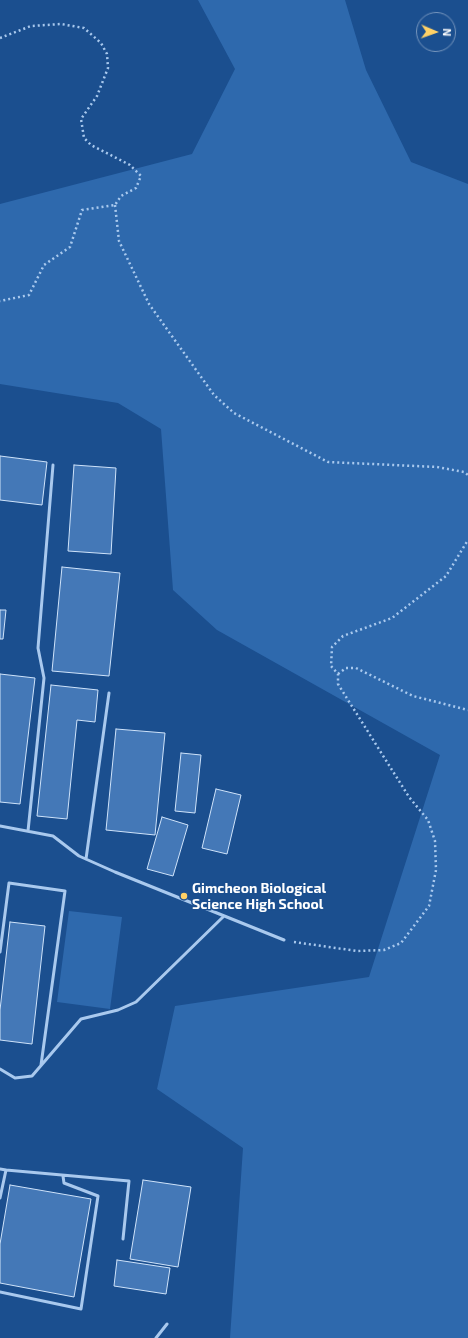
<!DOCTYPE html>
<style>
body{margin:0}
#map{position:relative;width:468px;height:1338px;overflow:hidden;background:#1b4f8f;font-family:"Exo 2",sans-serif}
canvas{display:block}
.north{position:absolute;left:416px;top:12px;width:40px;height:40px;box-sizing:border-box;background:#1b4f8f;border:1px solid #7695bc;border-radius:50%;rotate:92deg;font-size:11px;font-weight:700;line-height:16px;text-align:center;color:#fff}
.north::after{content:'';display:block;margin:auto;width:14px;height:18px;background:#ffd166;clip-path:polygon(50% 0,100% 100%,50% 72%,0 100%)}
</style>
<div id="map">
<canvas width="468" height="1338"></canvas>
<div class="north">N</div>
</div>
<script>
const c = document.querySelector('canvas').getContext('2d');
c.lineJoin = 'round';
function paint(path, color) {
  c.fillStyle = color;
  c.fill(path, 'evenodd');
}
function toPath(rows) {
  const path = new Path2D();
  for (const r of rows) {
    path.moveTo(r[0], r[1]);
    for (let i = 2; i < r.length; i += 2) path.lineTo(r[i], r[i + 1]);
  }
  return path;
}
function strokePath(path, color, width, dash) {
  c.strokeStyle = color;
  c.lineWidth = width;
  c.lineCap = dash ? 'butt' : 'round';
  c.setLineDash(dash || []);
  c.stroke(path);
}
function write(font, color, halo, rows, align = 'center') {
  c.font = font + ' "Exo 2",sans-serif';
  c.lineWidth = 3;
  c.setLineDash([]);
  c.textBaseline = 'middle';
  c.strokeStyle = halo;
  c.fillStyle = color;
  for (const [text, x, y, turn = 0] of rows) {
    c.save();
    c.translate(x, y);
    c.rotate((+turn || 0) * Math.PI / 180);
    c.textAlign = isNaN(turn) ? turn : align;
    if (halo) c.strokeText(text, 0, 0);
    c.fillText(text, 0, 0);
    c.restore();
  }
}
const green = toPath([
 [198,0,345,0,366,70,411,162,468,184,468,1338,230,1338,243,1148,157,1089,175,1006,369,977,440,755,217,630,173,590,161,429,118,403,0,384,0,204,192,154,235,69],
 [69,911,122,917,110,1009,57,1002]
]);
const building = toPath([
 [0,456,47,462,42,505,0,500,0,456],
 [74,465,116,468,111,554,68,551,74,465],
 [62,567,120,573,109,676,52,671,62,567],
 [0,610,6,610,3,639,0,639,0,610],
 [0,674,35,678,20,804,0,802,0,674],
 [51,685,98,690,95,722,77,720,67,819,37,816,51,685],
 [116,729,165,733,155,835,106,830,116,729],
 [181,753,201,755,195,813,175,811,181,753],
 [216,789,241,795,227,854,202,848,216,789],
 [162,817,188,825,173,876,147,869,162,817],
 [10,922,45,926,32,1044,0,1040,0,1010,10,922],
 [143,1180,191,1187,178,1267,130,1259,143,1180],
 [10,1185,91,1199,74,1297,0,1283,0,1244,10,1185],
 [117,1260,170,1268,166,1294,114,1286,117,1260]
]);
const path = toPath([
 [0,38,31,26,61,24,84,28,101,43,107,54,108,68,97,96,81,119,84,138,91,145,130,165,141,176,136,188,121,196,115,205,82,210,70,247,44,265,29,295,0,301],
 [115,205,119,241,149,304,214,395,234,413,328,462,437,467,464,472,468,475],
 [338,674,346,668,356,668,413,696,468,710],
 [294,942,357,951,384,950,401,943,429,906,436,870,435,841,428,820,409,797,338,684,338,674,331,666,332,647,343,636,392,618,446,576,468,540]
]);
const service = toPath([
 [0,826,53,836,79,856,115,872,284,940],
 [28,831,44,678,38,648,53,465],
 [86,859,109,693],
 [0,952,9,883,65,891,41,1065],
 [0,1069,15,1078,32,1076,81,1019,118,1010,136,1002,224,916],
 [0,1169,6,1170,129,1181,123,1239],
 [0,1198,6,1170],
 [0,1292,81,1309,98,1196,64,1183,63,1176],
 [156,1338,167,1324]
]);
const markers = [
 [184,896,4,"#ffd166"]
];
const poiNames = [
 ["Gimcheon Biological",192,888],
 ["Science High School",192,904]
];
paint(green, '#2e69ad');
paint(building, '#4478b7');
strokePath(building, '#cfe3fa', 1);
strokePath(path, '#a9c9ee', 2.5, [2, 3]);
strokePath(service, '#a9c9ee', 3);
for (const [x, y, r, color] of markers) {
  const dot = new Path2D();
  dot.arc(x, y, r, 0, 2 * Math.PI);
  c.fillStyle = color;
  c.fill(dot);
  strokePath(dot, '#1b4f8f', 1.5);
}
write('bold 14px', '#fff', '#1b4f8f', poiNames, 'left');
</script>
